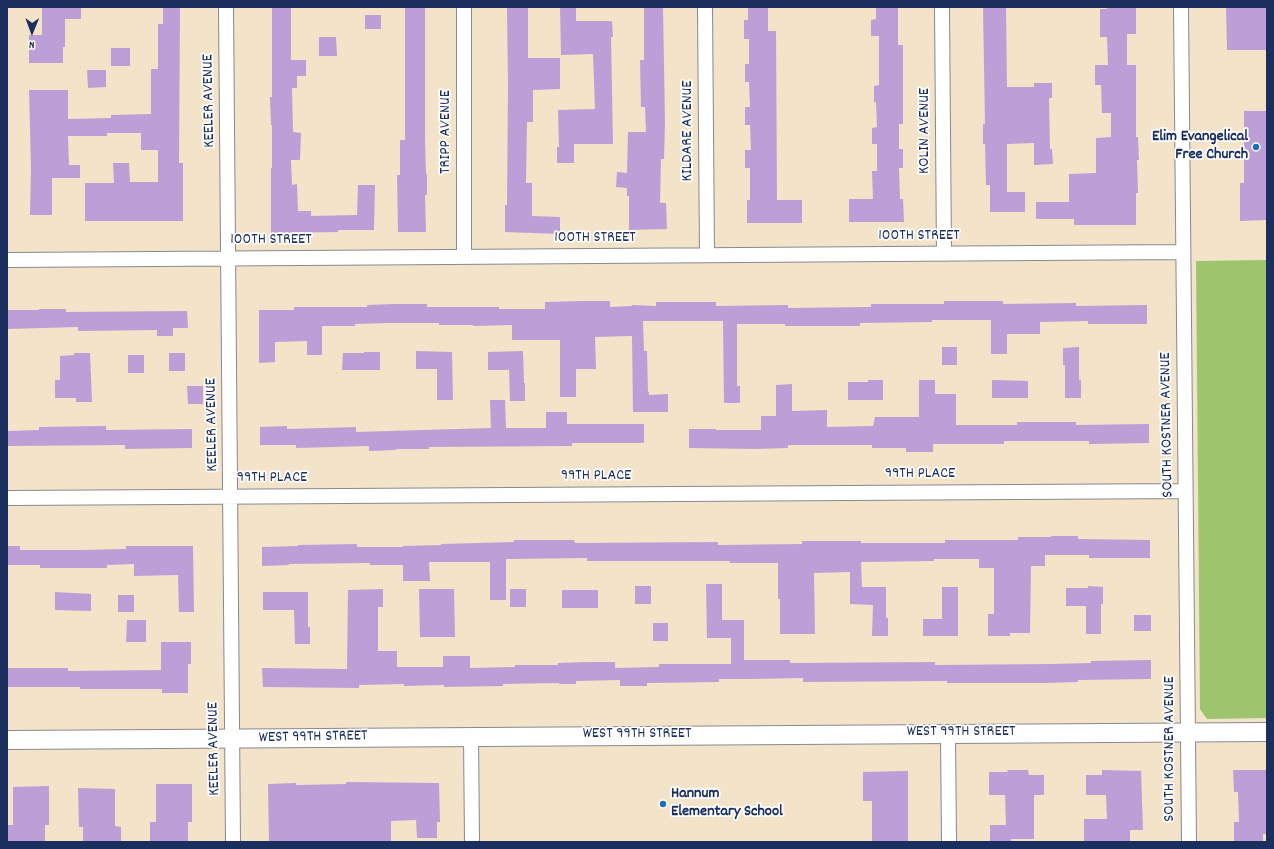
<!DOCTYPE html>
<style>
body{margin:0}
#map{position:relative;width:1274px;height:849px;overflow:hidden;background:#f3e3c8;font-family:Dekko,sans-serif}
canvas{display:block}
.frame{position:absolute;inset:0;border:8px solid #1b2f5e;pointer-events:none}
.north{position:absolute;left:12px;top:12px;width:40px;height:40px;-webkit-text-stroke:3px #fff;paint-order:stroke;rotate:181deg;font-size:11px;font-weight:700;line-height:16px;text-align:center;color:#1b2f5e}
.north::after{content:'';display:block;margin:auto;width:14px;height:18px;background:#1b2f5e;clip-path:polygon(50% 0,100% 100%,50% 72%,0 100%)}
</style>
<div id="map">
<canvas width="1274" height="849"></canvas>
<div class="frame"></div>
<div class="north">N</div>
</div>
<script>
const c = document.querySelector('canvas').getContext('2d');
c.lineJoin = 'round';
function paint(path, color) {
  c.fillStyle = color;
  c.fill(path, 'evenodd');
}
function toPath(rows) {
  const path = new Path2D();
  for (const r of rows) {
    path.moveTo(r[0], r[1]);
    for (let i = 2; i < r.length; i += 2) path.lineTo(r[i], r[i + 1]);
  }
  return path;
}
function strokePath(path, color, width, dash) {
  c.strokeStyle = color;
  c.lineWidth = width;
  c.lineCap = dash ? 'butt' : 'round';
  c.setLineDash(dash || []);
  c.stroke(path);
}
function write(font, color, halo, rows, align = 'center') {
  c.font = font + ' Dekko,sans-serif';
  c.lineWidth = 3.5;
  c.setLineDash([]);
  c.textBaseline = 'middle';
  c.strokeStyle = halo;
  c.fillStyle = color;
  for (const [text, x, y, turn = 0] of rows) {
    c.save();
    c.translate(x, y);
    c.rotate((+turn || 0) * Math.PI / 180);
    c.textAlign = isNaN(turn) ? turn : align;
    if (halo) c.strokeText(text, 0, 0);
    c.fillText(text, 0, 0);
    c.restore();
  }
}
const green = toPath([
 [1267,260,1267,718,1207,719,1200,709,1196,261]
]);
const building = toPath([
 [42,7,81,7,81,19,65,19,65,47,63,47,63,63,29,63,29,35,42,35],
 [163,7,180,7,179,163,183,163,183,221,85,221,85,183,114,183,113,163,129,163,130,182,158,182,158,150,141,150,141,133,107,133,107,136,68,136,69,165,80,165,80,178,52,178,52,215,30,215,31,169,29,90,68,90,68,119,111,118,111,115,151,114,151,69,158,69,158,24,163,24],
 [272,7,291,7,291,60,306,60,306,76,297,76,297,88,292,88,293,132,301,133,300,160,291,160,292,185,297,184,298,211,311,211,311,216,357,215,358,185,375,185,374,230,338,230,338,232,271,233,271,168,272,168,272,125,271,125,270,97,272,97],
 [405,7,425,7,425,140,426,174,427,174,427,195,425,195,426,232,398,232,397,175,400,175,400,140,405,140],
 [507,7,528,7,528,58,560,58,560,89,533,90,533,122,527,122,526,183,532,183,532,216,560,217,560,234,505,232,505,205,507,205,508,86],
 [560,7,576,7,576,21,612,21,613,37,611,37,613,144,574,144,574,163,557,163,557,147,559,147,558,110,595,109,593,54,561,55],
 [644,7,663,7,665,123,664,159,661,159,660,203,666,203,667,229,629,230,629,196,627,196,627,188,616,187,617,172,627,173,628,132,646,132,645,107,641,107,640,60,644,60],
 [748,7,768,7,768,31,776,31,777,200,802,200,802,223,747,223,747,200,750,200,750,168,745,168,745,150,751,150,750,125,745,125,745,107,750,107,749,82,745,82,745,64,749,64,749,39,744,39,744,20,748,20],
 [876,7,898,7,898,45,903,45,903,124,899,124,899,149,903,149,903,168,899,168,900,199,903,199,904,222,849,222,849,199,873,199,872,171,877,171,877,144,872,144,872,128,877,127,876,102,874,102,874,86,879,85,879,36,871,36,871,20,876,19],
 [983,7,1006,7,1007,87,1034,87,1034,83,1052,83,1052,98,1049,98,1050,149,1052,149,1053,164,1034,165,1034,143,1007,144,1007,192,1025,192,1025,212,990,212,990,185,986,185,985,144,983,144,983,124,985,124],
 [1107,7,1136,7,1136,34,1127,34,1127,65,1136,65,1136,137,1138,137,1139,160,1137,160,1138,193,1136,193,1136,225,1074,225,1074,219,1036,219,1036,202,1069,202,1069,174,1096,173,1096,138,1111,137,1111,113,1102,113,1101,85,1095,85,1095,65,1108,65,1107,37,1100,37,1100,9,1107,9],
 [1226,7,1267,7,1267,50,1227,50],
 [365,15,381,15,381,29,365,29],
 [319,37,336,37,337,56,319,56],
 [111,48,130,48,130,66,111,66],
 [87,70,106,70,106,87,88,88],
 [1244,111,1267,111,1267,220,1240,221,1240,183,1244,183],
 [583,301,610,301,610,307,632,306,632,305,656,306,656,302,716,302,716,306,788,305,788,308,871,307,871,304,944,304,944,301,1003,301,1003,304,1076,303,1076,306,1147,305,1147,324,1088,324,1088,321,1040,322,1040,334,1007,334,1007,354,991,354,991,320,932,320,932,322,860,323,860,326,785,326,785,324,737,324,737,386,740,386,740,403,724,403,723,321,643,321,644,351,647,351,648,392,649,392,649,395,668,394,668,412,633,412,632,336,595,337,596,369,576,369,576,397,560,397,560,340,512,340,512,325,473,326,473,325,439,325,439,323,388,323,355,324,355,326,322,326,322,355,307,355,307,341,275,342,275,362,259,363,259,310,294,310,294,307,367,307,367,305,394,304,427,304,427,307,499,307,499,309,545,309,545,302],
 [39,309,66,309,66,312,187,311,188,328,173,328,173,336,157,336,157,330,78,331,78,327,7,329,7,310,39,310],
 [942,347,957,347,957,365,942,365],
 [1079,347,1079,380,1081,380,1081,398,1065,398,1065,365,1063,365,1063,348],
 [416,351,452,352,453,400,437,400,437,369,416,369],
 [523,351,524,383,525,383,525,401,510,401,509,370,488,370,488,352],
 [364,352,380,352,380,370,342,370,343,353,364,353],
 [74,353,90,353,92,402,76,402,76,398,55,398,55,380,60,380,60,356,74,355],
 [169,353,185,353,185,371,169,371],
 [128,355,144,355,144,373,128,373],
 [868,380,883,380,883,400,848,400,848,382,868,382],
 [919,380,935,380,935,394,956,394,956,425,1017,425,1017,422,1076,422,1076,425,1149,424,1149,443,1089,444,1089,441,1004,441,1004,444,933,444,933,452,906,452,906,448,872,448,872,445,788,445,788,448,755,449,689,448,689,429,716,429,716,430,761,430,761,416,776,416,776,385,792,384,792,411,827,410,827,427,873,426,875,417,919,417],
 [992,380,1028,381,1028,398,992,398],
 [187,386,203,386,203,404,188,404],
 [490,400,505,400,506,428,546,428,546,412,567,412,567,424,644,424,644,443,572,443,572,446,429,447,429,449,396,449,396,450,369,451,369,446,296,448,296,445,260,445,260,427,287,426,287,429,356,427,356,432,491,428],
 [106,426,106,430,192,429,192,448,125,449,125,445,7,446,7,431,39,430,39,427],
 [1051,536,1078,536,1078,539,1150,540,1150,558,1089,558,1089,555,1045,555,1045,566,1031,566,1030,633,1010,633,1010,636,988,636,988,614,994,614,994,568,979,568,979,559,934,559,934,561,861,562,862,587,886,587,886,618,888,618,888,636,872,636,873,605,850,604,850,572,814,573,815,634,780,634,780,599,778,599,778,563,730,563,730,561,587,561,587,558,506,559,506,600,490,600,490,562,429,562,430,581,403,581,403,565,370,565,370,563,289,564,289,565,262,566,262,547,298,546,298,545,357,544,357,547,403,547,403,546,441,545,441,544,514,542,514,540,574,540,575,543,718,542,718,545,802,544,802,541,861,541,861,543,945,543,945,540,1018,540,1018,537,1051,537],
 [7,546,20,546,20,550,80,550,126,549,126,546,193,546,194,612,179,612,178,575,134,576,134,564,107,565,107,568,40,568,40,565,7,565],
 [706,584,722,584,722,620,744,620,744,660,790,660,790,663,935,662,935,665,1052,664,1091,663,1091,661,1151,660,1151,679,1078,680,1078,682,1045,683,947,683,947,681,803,682,803,678,752,679,719,679,719,682,647,683,647,686,620,686,620,680,576,681,576,684,559,684,559,683,503,684,503,686,444,687,444,685,404,686,404,684,359,685,359,688,263,687,262,668,347,669,348,590,383,589,383,607,378,607,378,651,397,651,397,667,443,667,443,656,470,656,470,668,515,667,515,665,558,665,558,663,588,662,615,662,615,668,659,667,659,664,731,664,731,638,707,638],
 [635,586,651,586,651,604,635,604],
 [1088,586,1103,587,1103,604,1101,604,1101,634,1086,634,1086,606,1066,606,1066,588,1088,588],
 [942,587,958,587,958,636,923,636,923,619,942,619],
 [419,589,454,589,455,637,420,637],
 [510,589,526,589,526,607,510,607],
 [562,590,598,590,598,608,562,608],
 [55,592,91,594,91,611,55,610],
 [263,592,308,592,308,627,310,627,310,644,295,644,294,610,263,610],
 [118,595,134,595,134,612,118,612],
 [1134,615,1151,615,1151,631,1134,631],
 [127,620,146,620,146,642,126,642],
 [653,623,668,623,668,641,653,641],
 [161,642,191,642,191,664,188,664,188,693,162,693,162,689,80,689,80,687,8,687,8,668,68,668,68,671,161,670],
 [1007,770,1028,770,1029,775,1044,775,1044,795,1034,795,1034,839,1011,839,1011,842,990,842,990,825,1006,825,1005,795,989,795,989,772,1008,772],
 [1102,770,1141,771,1143,830,1130,830,1130,842,1084,842,1084,819,1107,819,1106,795,1086,795,1086,775,1102,775],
 [1233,770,1267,770,1267,834,1263,834,1263,842,1234,842,1234,822,1239,822,1238,792,1234,792],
 [908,771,908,842,872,842,872,801,863,801,863,772],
 [346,782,439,783,440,822,437,822,437,838,417,838,416,820,391,821,391,842,269,842,268,784,296,783,296,785,346,784],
 [156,784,192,784,192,822,188,822,188,842,150,842,150,822,156,822],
 [49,786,49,825,45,825,45,842,7,842,7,825,13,825,13,787],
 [78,788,115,789,115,826,121,827,121,842,83,842,83,827,79,827]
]);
const minor = toPath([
 [226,7,233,842],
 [705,7,707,255],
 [942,7,944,254],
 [1181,7,1189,842],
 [464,257,464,7],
 [7,260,1183,252],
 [7,498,1185,491],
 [948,734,949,842],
 [471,736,472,842]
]);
const tertiary = toPath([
 [7,740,1267,732]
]);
const markers = [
 [1256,147,4,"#1f6fb2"],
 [663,804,4,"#1f6fb2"]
];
const streetNames = [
 ["KEELER AVENUE",210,101,-91],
 ["KILDARE AVENUE",689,131,-90],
 ["KOLIN AVENUE",926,131,-90],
 ["TRIPP AVENUE",447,132,-90],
 ["100TH STREET",919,237],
 ["100TH STREET",595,239],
 ["100TH STREET",271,241],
 ["KEELER AVENUE",213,425,-91],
 ["SOUTH KOSTNER AVENUE",1168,425,-91],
 ["99TH PLACE",920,475],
 ["99TH PLACE",596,477],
 ["99TH PLACE",272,479],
 ["WEST 99TH STREET",961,733],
 ["WEST 99TH STREET",637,735],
 ["WEST 99TH STREET",313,738,-1],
 ["KEELER AVENUE",215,749,-91],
 ["SOUTH KOSTNER AVENUE",1171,749,-90]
];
const poiNames = [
 ["Elim Evangelical",1248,138],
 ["Free Church",1248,156],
 ["Hannum",671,795,"left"],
 ["Elementary School",671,813,"left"]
];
paint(green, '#9ec46e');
paint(building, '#bc9fd6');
strokePath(minor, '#878993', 16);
strokePath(tertiary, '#878993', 20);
strokePath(minor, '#fff', 14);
strokePath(tertiary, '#fff', 18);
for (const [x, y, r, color] of markers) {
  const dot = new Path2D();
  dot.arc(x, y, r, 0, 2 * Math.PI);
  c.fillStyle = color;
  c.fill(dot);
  strokePath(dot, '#fff', 1.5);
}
write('16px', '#1b2f5e', '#fff', streetNames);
write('bold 16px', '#1b2f5e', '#fff', poiNames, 'right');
</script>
